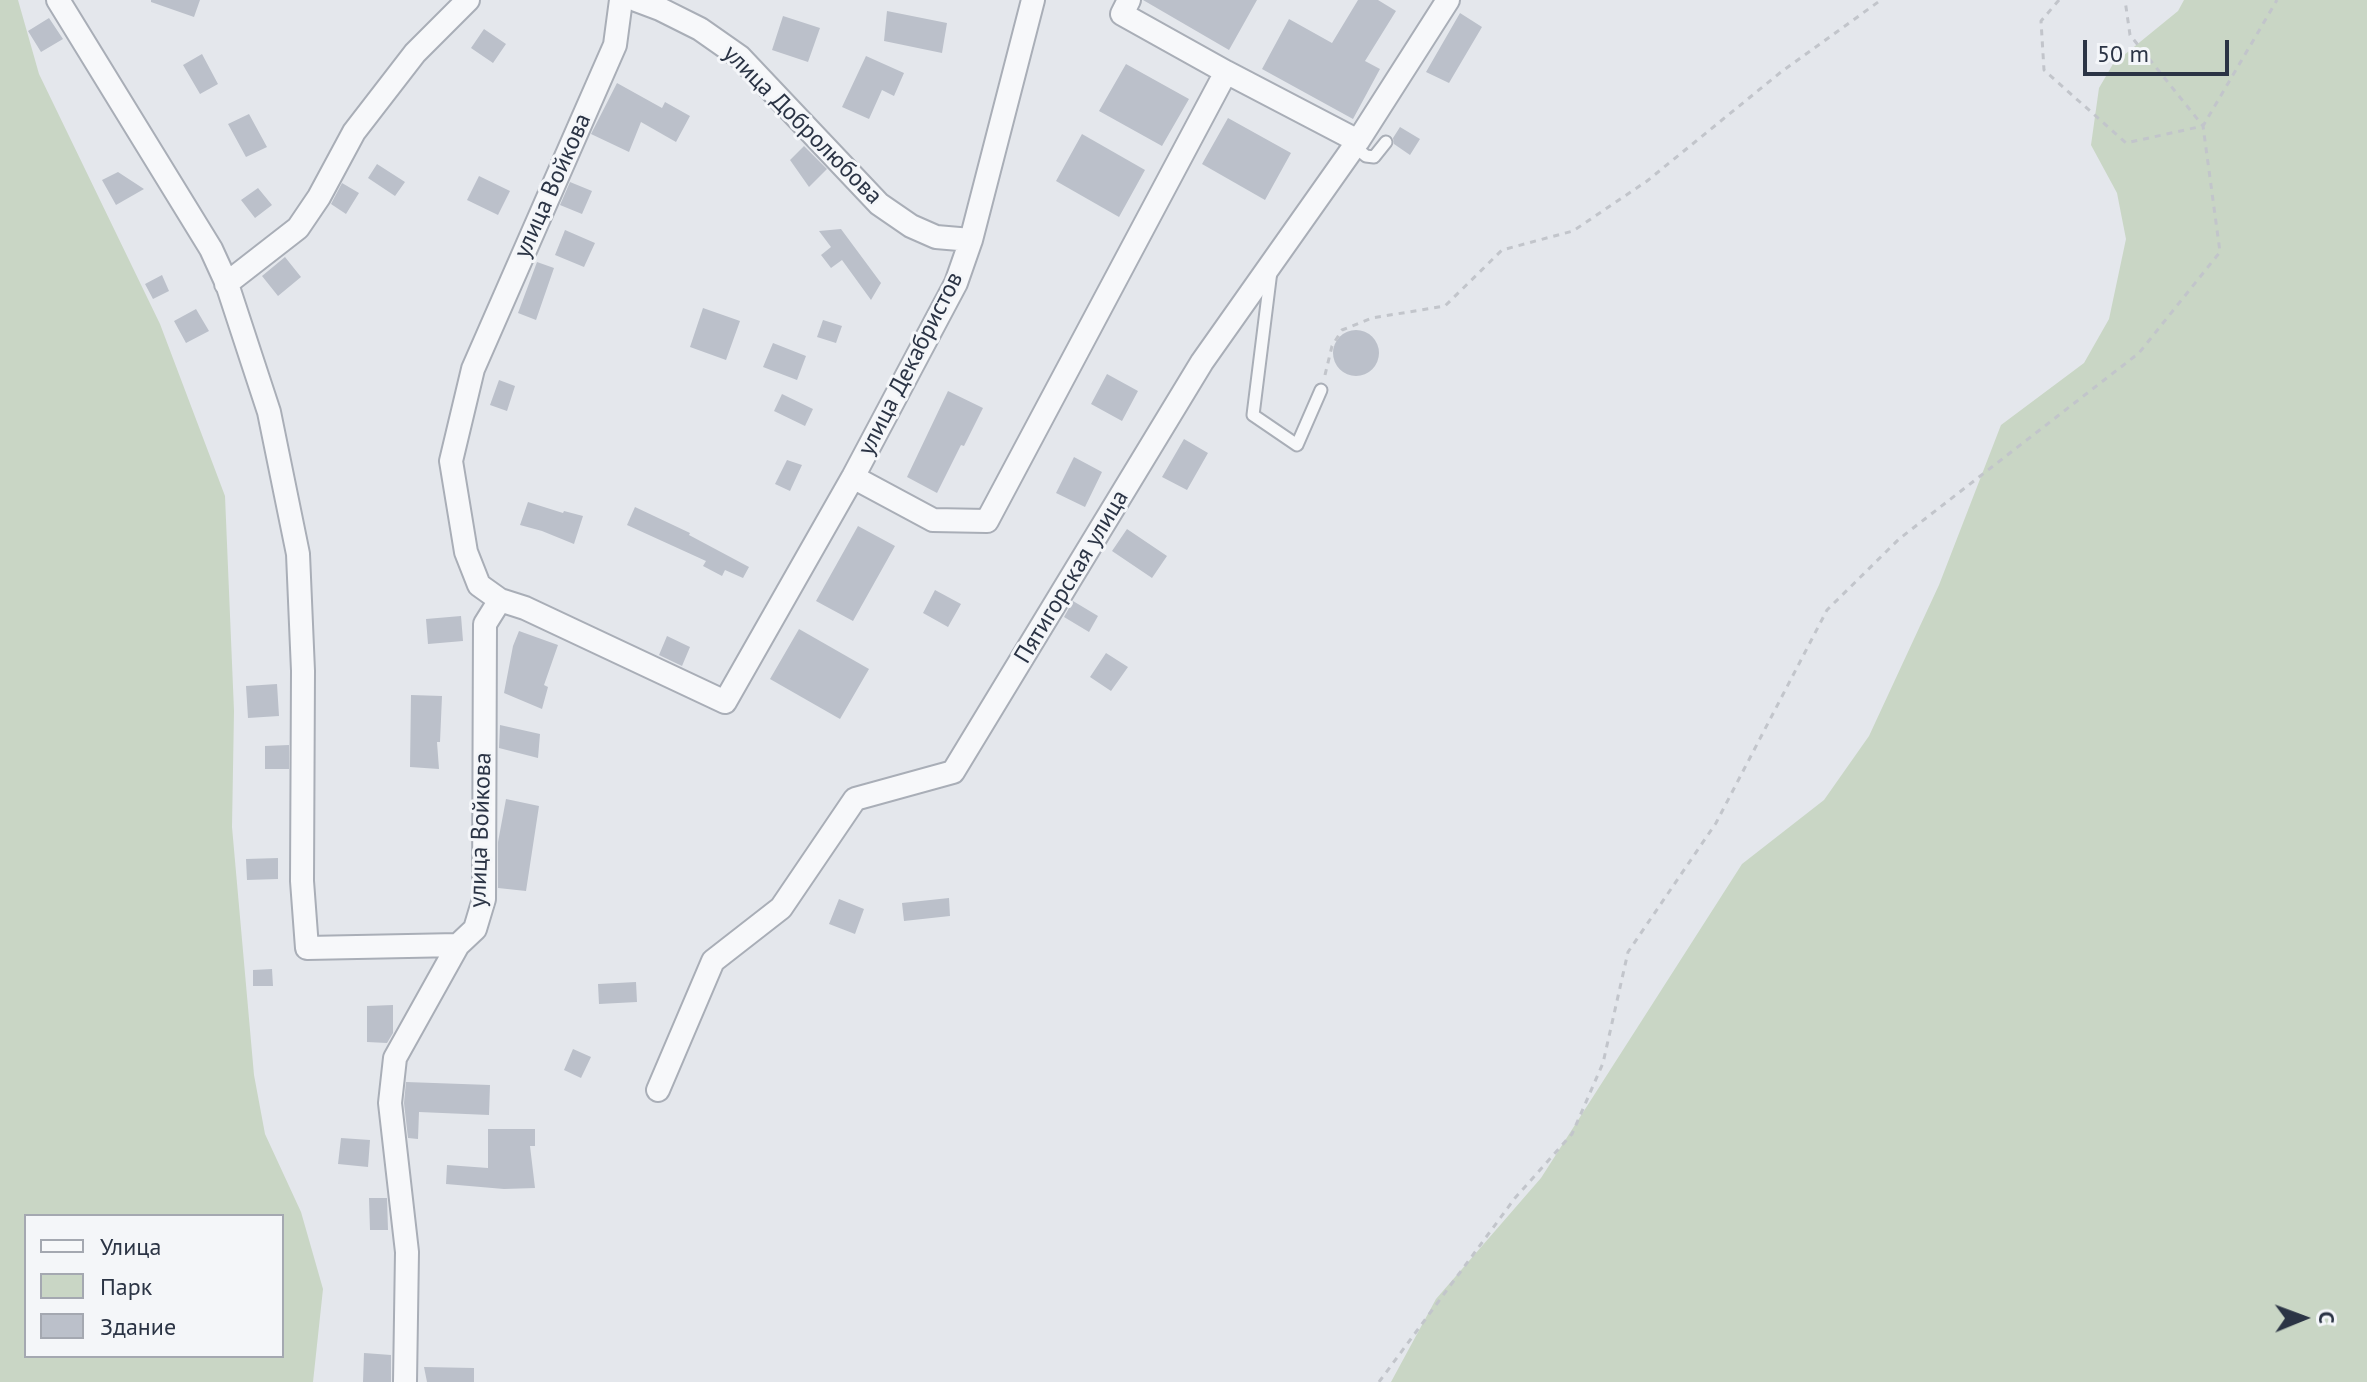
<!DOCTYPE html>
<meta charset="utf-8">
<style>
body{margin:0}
#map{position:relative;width:2367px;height:1382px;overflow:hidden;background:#e4e7ec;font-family:"PT Sans",sans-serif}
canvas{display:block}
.legend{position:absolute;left:24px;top:1214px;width:260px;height:144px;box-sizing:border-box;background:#f4f6f9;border:2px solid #a4a8b1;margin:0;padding:10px 14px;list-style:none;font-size:24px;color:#2b3445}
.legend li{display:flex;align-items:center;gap:16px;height:40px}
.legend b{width:40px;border:2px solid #a4a8b1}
.north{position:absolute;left:2263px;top:1278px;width:80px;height:80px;-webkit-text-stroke:6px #f4f6f9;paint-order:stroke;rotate:89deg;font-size:22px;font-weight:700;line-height:32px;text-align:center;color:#2b3445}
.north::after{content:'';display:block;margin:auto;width:28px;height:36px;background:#2b3445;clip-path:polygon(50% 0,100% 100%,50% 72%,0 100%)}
.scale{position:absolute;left:2083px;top:40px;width:146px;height:36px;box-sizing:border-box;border:4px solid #2b3445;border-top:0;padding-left:10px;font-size:24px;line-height:28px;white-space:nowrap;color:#2b3445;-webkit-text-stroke:6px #f4f6f9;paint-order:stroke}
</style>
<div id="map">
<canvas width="2367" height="1382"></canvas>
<ul class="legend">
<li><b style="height:10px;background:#f7f8fa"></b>Улица</li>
<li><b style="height:22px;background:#c9d6c5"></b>Парк</li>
<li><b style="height:22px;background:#bbc0ca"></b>Здание</li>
</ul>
<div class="north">С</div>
<div class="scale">50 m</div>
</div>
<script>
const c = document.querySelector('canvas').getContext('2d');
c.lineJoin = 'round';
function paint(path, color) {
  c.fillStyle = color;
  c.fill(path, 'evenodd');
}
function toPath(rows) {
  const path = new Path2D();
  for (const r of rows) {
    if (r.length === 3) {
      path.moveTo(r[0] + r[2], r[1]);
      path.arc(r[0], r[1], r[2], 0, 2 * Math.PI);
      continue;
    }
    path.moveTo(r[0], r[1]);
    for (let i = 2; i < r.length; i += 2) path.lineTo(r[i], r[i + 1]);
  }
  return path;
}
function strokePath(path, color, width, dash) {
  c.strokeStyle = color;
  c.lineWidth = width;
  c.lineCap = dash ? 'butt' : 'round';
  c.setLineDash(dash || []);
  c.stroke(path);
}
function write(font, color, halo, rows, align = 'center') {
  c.font = font + ' "PT Sans",sans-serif';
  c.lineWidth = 6;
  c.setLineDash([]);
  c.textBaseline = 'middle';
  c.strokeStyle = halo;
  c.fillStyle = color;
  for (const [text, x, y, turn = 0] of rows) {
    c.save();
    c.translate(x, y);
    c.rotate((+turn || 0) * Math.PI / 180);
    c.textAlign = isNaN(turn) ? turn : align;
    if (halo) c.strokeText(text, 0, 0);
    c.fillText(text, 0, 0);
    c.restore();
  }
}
const green = toPath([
 [0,0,18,0,39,74,160,324,225,496,234,711,232,827,254,1075,265,1134,301,1212,323,1289,313,1382,0,1382],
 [282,1216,282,1356,26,1356,26,1216],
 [2184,0,2367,0,2367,1382,1391,1382,1436,1299,1541,1178,1742,864,1824,800,1869,736,1939,585,2001,425,2084,363,2109,319,2126,239,2117,193,2091,145,2099,88,2113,64,2178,11]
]);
const building = toPath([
 [151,0,200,0,194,17,151,2],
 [1143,0,1257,0,1229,50],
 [1358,0,1378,0,1396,11,1365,61,1380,69,1353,119,1262,69,1289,19,1332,43],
 [887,11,947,23,942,53,884,41],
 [1460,13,1482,27,1449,83,1426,72],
 [783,16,820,28,808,62,772,50],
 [49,18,63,39,41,52,28,31],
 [484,29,506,44,493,63,471,48],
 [202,54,218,84,200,94,183,65],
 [866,56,904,73,894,96,882,90,869,119,842,107],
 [1126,64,1189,99,1162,146,1099,111],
 [617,83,662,108,665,102,690,116,676,142,641,122,629,152,591,134],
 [249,114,267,147,246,157,228,124],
 [1228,118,1291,153,1265,200,1202,164],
 [1400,127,1420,139,1410,155,1394,144,1393,138],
 [1082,134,1145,170,1119,217,1056,181],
 [804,146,827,169,809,187,790,160],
 [377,164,405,182,395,196,368,178],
 [118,172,144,189,116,205,102,180],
 [479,176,510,191,498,215,467,200],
 [570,182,592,191,582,214,560,205],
 [342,183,359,193,346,214,331,204],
 [258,188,272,205,255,218,241,200],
 [841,229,881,283,871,300,842,260,831,268,821,255,831,247,819,231],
 [565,230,595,243,584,267,555,255],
 [285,257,301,277,278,296,262,276],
 [537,262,554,268,536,320,518,313],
 [162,275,169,291,153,299,145,284],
 [703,308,740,321,726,360,690,347],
 [196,309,209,331,186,343,174,321],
 [823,320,842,326,836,343,817,337],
 [1356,353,23],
 [773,343,806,356,797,380,763,367],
 [1107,374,1138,391,1122,421,1091,404],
 [499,380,515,386,507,411,490,405],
 [948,391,983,408,964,446,961,445,937,493,907,477],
 [782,394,813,409,805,426,774,411],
 [1184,439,1208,453,1187,490,1162,477],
 [1074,457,1102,472,1085,507,1056,493],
 [787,460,802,465,790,491,775,484],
 [528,502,563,513,564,511,583,516,574,544,542,531,520,525],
 [635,507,690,533,689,535,749,567,743,578,725,570,722,576,703,566,706,561,627,525],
 [858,526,895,546,853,621,816,601],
 [1127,529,1167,556,1152,578,1112,551],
 [935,590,961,604,948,627,923,613],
 [1073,601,1098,616,1089,632,1064,617],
 [461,616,463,641,428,644,426,619],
 [799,629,869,669,840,719,770,679],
 [519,631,558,645,544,685,548,687,542,709,504,693,513,646],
 [667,636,690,647,682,666,659,655],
 [1106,653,1128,667,1111,691,1090,677],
 [277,684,279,716,248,718,246,686],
 [411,695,442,696,440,742,437,742,439,769,410,767],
 [500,725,540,734,538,758,499,748],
 [289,745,289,769,265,769,265,746],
 [506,799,539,806,526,891,498,888,498,842],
 [278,858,278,879,247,880,246,859],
 [949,898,950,916,904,921,902,903],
 [839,899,864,909,855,934,829,924],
 [272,969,273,986,253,986,253,970],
 [636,982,637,1002,599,1004,598,984],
 [393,1005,393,1033,387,1043,367,1042,367,1006],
 [573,1049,591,1057,581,1078,564,1070],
 [406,1082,490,1085,489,1115,419,1112,418,1139,408,1138,404,1103],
 [488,1129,535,1129,535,1146,530,1146,535,1188,504,1189,446,1184,447,1165,488,1168],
 [341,1138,370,1140,368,1167,338,1164],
 [369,1198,387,1198,388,1230,370,1230],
 [364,1353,391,1355,391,1382,363,1382],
 [424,1367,474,1368,474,1382,427,1382]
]);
const path = toPath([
 [2059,0,2041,21,2044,70,2126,143,2203,126,2277,0],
 [1325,375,1332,346,1342,330,1372,318,1445,306,1502,250,1573,231,1647,181,1781,72,1881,0],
 [1379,1382,1515,1198,1572,1134,1603,1063,1628,952,1716,823,1827,610,1899,539,2139,353,2220,252,2203,126,2130,35,2125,0]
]);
const lane = toPath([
 [1354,146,1366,156,1374,157,1386,142],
 [1271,271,1253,415,1297,445,1321,390]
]);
const street = toPath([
 [58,0,211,249,227,284,269,412,298,554,303,671,302,881,307,948,458,945],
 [636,0,660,9,700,29,740,57,879,204,911,226,936,237,971,240],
 [1226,72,1358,141],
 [226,284,298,228,319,197,354,132,415,53,468,0],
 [853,477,933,520,987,521,1226,72,1122,14,1129,0],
 [500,600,479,585,466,552,451,461,473,369,615,45,621,0],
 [658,1090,713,961,781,908,855,799,953,772,1202,362,1358,141,1448,0],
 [405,1382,407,1252,390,1103,395,1058,458,945,475,929,484,899,485,624,500,600,525,608,725,702,853,477,956,283,971,240,1033,0]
]);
const streetNames = [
 ["улица Добролюбова",802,125,45],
 ["улица Войкова",553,186,-66],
 ["улица Декабристов",911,364,-63],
 ["Пятигорская улица",1072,577,-59],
 ["улица Войкова",481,830,-88]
];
paint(green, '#c9d6c5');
paint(building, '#bbc0ca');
strokePath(lane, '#a9aeb7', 15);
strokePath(street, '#a9aeb7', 26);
strokePath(path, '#c2c5cb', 3, [6, 6]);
strokePath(lane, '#f7f8fa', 11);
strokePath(street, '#f7f8fa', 22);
write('24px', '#2b3445', '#f4f6f9', streetNames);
</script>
